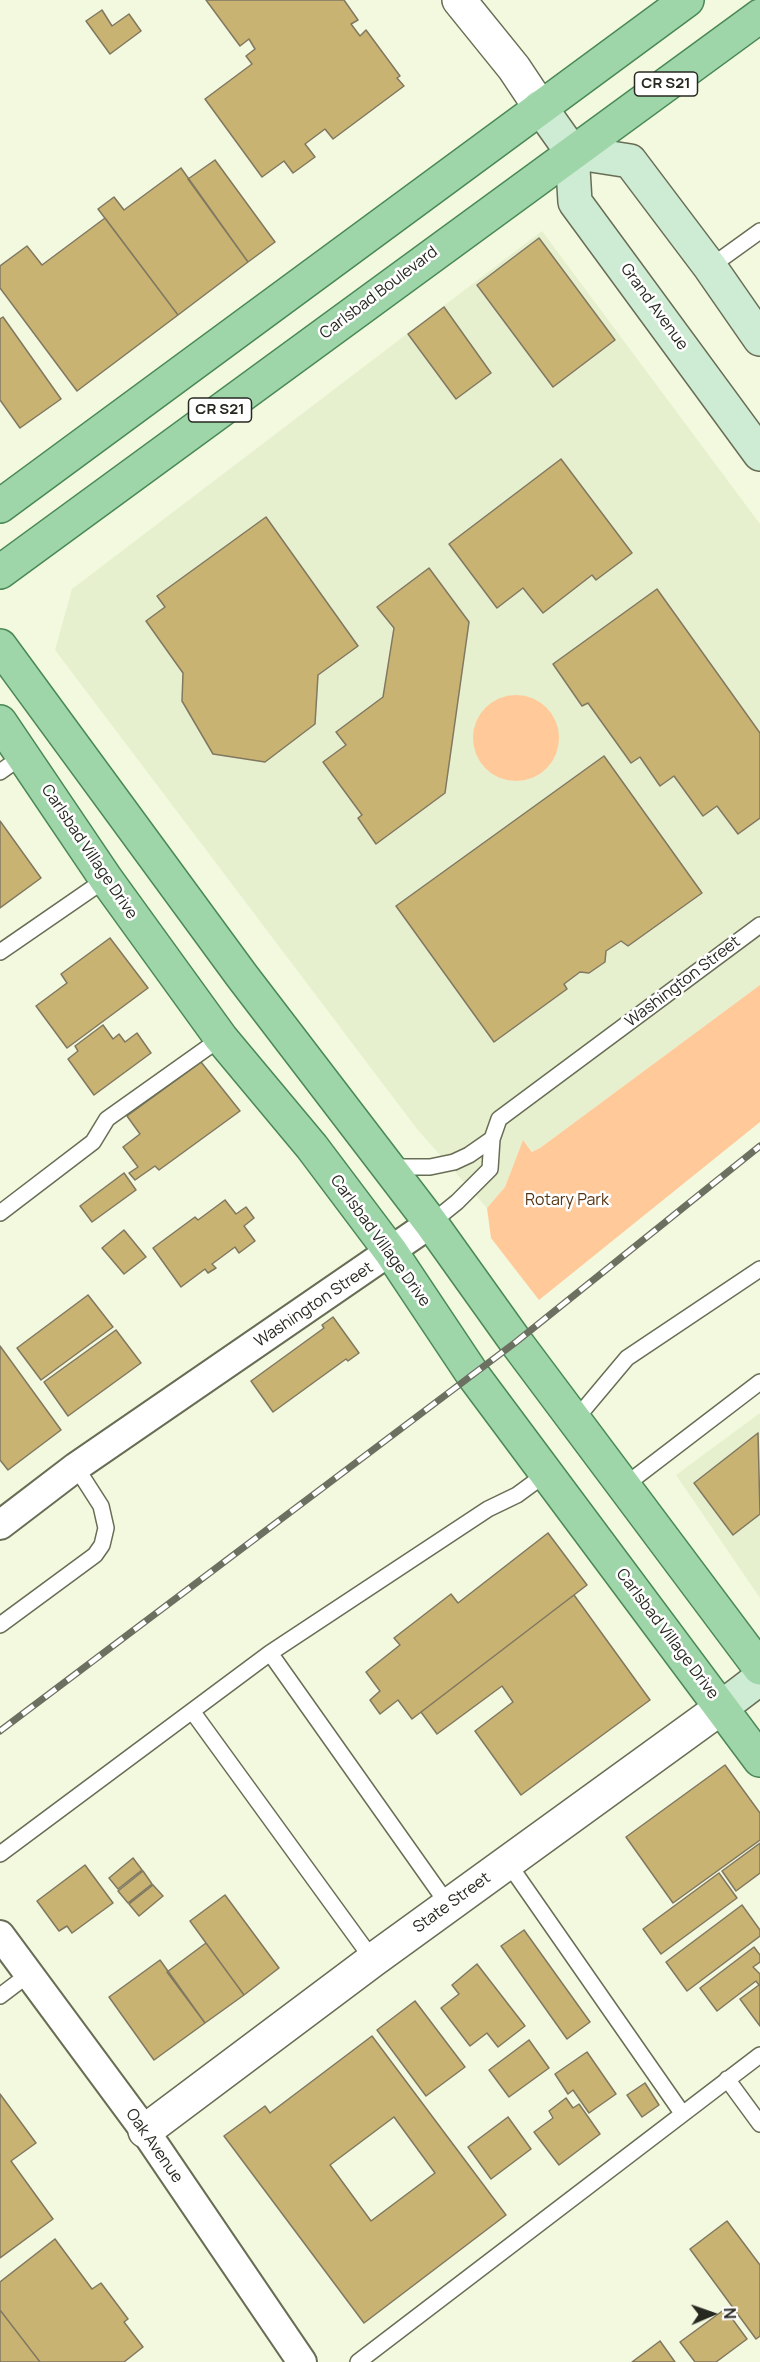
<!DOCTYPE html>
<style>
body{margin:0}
#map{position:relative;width:760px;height:2362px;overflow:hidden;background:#f2f9de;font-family:Manrope,sans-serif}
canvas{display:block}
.north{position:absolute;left:682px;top:2284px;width:60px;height:60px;-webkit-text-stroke:4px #fff;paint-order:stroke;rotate:88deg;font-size:16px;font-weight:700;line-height:24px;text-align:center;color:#272920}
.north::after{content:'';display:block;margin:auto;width:21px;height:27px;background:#272920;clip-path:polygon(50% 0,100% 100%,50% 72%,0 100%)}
</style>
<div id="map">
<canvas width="760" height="2362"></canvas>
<div class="north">N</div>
</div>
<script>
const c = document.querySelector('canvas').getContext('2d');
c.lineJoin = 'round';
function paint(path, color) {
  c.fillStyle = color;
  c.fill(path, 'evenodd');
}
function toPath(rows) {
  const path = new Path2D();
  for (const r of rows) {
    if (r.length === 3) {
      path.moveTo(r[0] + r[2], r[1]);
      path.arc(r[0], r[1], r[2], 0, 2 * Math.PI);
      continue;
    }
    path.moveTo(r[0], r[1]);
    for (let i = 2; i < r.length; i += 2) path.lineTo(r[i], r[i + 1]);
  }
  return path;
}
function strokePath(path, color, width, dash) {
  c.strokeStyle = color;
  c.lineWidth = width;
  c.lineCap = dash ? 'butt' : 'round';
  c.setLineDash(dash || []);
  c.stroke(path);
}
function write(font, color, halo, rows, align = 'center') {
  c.font = font + ' Manrope,sans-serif';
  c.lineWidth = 5;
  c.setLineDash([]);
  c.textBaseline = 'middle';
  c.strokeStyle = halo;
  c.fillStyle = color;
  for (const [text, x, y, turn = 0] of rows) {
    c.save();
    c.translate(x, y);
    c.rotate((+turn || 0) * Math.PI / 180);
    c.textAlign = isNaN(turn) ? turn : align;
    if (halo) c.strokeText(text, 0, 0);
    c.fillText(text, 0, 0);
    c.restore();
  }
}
const built = toPath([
 [542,231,760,524,760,985,540,1148,533,1152,523,1140,505,1187,487,1208,417,1129,55,650,72,589],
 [760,1413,760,1598,676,1475]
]);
const green = toPath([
 [516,738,43],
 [760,985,760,1122,539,1300,491,1238,487,1208,505,1187,523,1140,532,1152,540,1148]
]);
const building = toPath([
 [206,0,344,0,358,20,351,24,360,36,366,30,400,76,397,78,404,86,333,139,325,129,305,144,315,157,293,173,284,161,262,177,205,99,252,64,246,56,255,49,249,39,240,46,206,0],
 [102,10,112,26,129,14,141,31,110,54,86,21,102,10],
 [215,160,275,242,248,262,188,179,215,160],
 [181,168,248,262,178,315,98,209,114,197,124,210,181,168],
 [105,218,178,315,77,391,0,288,0,266,27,246,42,265,105,218],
 [539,238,615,340,553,387,477,285,539,238],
 [444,307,491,373,456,399,408,334,444,307],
 [3,317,61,399,20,428,0,400,0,319,3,317],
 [561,459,632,553,596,580,592,575,543,613,523,588,497,608,449,544,561,459],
 [266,517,358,646,318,675,315,724,265,762,213,754,182,701,183,673,146,621,165,607,157,596,266,517],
 [429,568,469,622,445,793,376,844,358,818,362,815,323,762,346,745,336,732,383,697,394,628,377,607,429,568],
 [657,589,760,733,760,818,738,834,717,806,703,816,674,776,660,786,640,757,631,763,588,703,582,706,553,664,657,589],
 [604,756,702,893,628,946,621,941,606,951,605,962,589,973,580,972,564,984,567,989,494,1042,396,906,604,756],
 [0,821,41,878,0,908,0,821],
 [110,938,148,988,67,1048,36,1006,67,983,61,974,110,938],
 [103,1025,113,1039,119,1034,125,1042,137,1033,151,1053,94,1095,68,1059,78,1051,75,1046,103,1025],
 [201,1062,240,1111,159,1170,155,1166,135,1180,129,1173,138,1167,123,1147,140,1134,127,1116,201,1062],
 [124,1173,136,1190,92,1222,80,1206,124,1173],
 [225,1200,236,1214,246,1207,254,1218,244,1226,255,1241,239,1253,235,1247,212,1264,216,1268,208,1273,205,1269,181,1287,153,1248,195,1217,198,1220,225,1200],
 [124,1230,146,1257,124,1274,102,1248,124,1230],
 [88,1295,113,1327,41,1380,17,1348,88,1295],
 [333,1317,359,1353,348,1361,346,1359,273,1412,251,1381,324,1328,322,1325,333,1317],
 [116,1330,141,1363,68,1416,44,1382,116,1330],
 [0,1346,61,1430,8,1470,0,1460,0,1346],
 [758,1433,760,1514,733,1535,694,1483,758,1433],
 [548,1533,587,1585,412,1719,398,1700,380,1714,370,1700,380,1691,366,1672,400,1645,394,1638,451,1594,458,1603,548,1533],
 [574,1595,650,1700,521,1795,475,1731,513,1702,502,1686,437,1734,421,1712,574,1595],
 [725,1765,760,1813,760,1840,673,1903,626,1837,725,1765],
 [760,1843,760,1873,736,1891,722,1871,760,1843],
 [133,1858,142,1870,118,1889,109,1878,133,1858],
 [85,1865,113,1903,72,1933,67,1926,59,1931,37,1901,85,1865],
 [143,1871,152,1884,128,1903,118,1891,143,1871],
 [719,1873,737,1898,661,1954,643,1929,719,1873],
 [153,1885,163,1896,139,1916,129,1904,153,1885],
 [225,1895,279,1968,244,1995,190,1921,225,1895],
 [742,1905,760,1930,760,1936,687,1991,666,1962,742,1905],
 [524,1930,590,2022,567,2039,501,1946,524,1930],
 [206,1943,244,1995,205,2023,167,1972,206,1943],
 [754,1947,760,1955,760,1962,753,1967,760,1974,760,2026,740,1999,759,1985,756,1981,717,2011,700,1988,754,1947],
 [160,1960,205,2023,154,2060,109,1997,160,1960],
 [477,1964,525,2026,498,2047,487,2033,470,2046,441,2008,459,1994,452,1985,477,1964],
 [415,2001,465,2067,426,2096,377,2030,415,2001],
 [372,2036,506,2215,364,2323,224,2136,265,2106,270,2113,372,2036],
 [394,2117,435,2173,371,2221,330,2165,394,2117],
 [529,2040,549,2068,509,2097,489,2070,529,2040],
 [587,2052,616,2094,589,2113,573,2090,568,2094,555,2074,587,2052],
 [645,2083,659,2105,642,2117,627,2095,645,2083],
 [0,2094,36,2143,11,2161,53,2219,0,2258,0,2094],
 [566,2098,573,2108,579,2104,600,2134,559,2165,534,2132,553,2118,549,2111,566,2098],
 [508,2117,531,2149,491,2179,468,2147,508,2117],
 [727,2221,760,2265,760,2336,756,2339,690,2249,727,2221],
 [55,2239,92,2289,101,2283,128,2319,124,2322,143,2347,124,2362,40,2362,0,2310,0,2282,55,2239],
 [725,2309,747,2339,716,2362,695,2362,680,2342,725,2309],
 [0,2310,40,2362,0,2362,0,2310],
 [660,2341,675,2362,632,2362,660,2341]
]);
const service = toPath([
 [710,267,760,231],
 [0,772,24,755],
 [0,952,106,879],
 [389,1167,430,1167,454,1162,469,1155,492,1139],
 [0,1213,93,1142,107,1119,221,1038],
 [431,1223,457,1202,490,1169,492,1139,499,1119,760,925],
 [575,1420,627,1358,760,1269],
 [624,1486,760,1382],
 [0,1625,95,1555,102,1545,106,1528,101,1506,76,1467],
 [270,1653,449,1906],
 [192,1711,373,1960],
 [0,1854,270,1653,488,1509,517,1495,547,1473],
 [508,1863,682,2113],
 [0,1996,29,1974],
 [727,2079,760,2124],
 [358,2362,760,2055]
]);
const minor = toPath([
 [0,1525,76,1467,431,1223],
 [0,1935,145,2131,302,2362]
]);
const tertiary = toPath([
 [459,0,514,68,540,107],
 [145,2131,373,1960,722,1707]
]);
const secondary = toPath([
 [540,107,572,152,575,202,760,454],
 [572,152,630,161,710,267,760,339],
 [722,1707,760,1678]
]);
const primary = toPath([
 [0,506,687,0],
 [0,572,760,16],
 [0,646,242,976,431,1223,516,1342,760,1668],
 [0,722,106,879,221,1038,312,1147,391,1252,473,1375,760,1760]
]);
const rail = toPath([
 [0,1731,516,1342,760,1146]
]);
const shields = [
 [666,84,63],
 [220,410,63]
];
const shieldNames = [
 ["CR S21",666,84],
 ["CR S21",220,410]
];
const streetNames = [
 ["Carlsbad Boulevard",379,293,-37],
 ["Grand Avenue",654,307,54],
 ["Carlsbad Village Drive",89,852,56],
 ["Washington Street",683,982,-37],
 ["Carlsbad Village Drive",380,1241,54],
 ["Washington Street",314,1305,-34],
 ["Carlsbad Village Drive",667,1634,53],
 ["State Street",452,1903,-36],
 ["Oak Avenue",154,2146,55]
];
const parkNames = [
 ["Rotary Park",567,1201]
];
paint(built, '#e7f0ce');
paint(green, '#ffc99a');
paint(building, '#c9b372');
strokePath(building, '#807860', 1.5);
strokePath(service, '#686e56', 18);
strokePath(minor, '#686e56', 32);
strokePath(tertiary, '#686e56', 36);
strokePath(secondary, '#686e56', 36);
strokePath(primary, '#4a8855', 36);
strokePath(service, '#fff', 15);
strokePath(minor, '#fff', 28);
strokePath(tertiary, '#fff', 33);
strokePath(secondary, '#ceebd4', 33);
strokePath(primary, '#9ed6aa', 33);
strokePath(rail, '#6c7061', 7);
strokePath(rail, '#fff', 4.5, [14]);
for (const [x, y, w] of shields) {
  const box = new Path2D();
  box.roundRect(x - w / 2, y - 12, w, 24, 4.5);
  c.fillStyle = '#fff';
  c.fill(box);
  strokePath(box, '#272920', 1.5);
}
write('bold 15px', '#272920', null, shieldNames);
write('16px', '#272920', '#fff', streetNames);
write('16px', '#583511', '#fff', parkNames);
</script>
